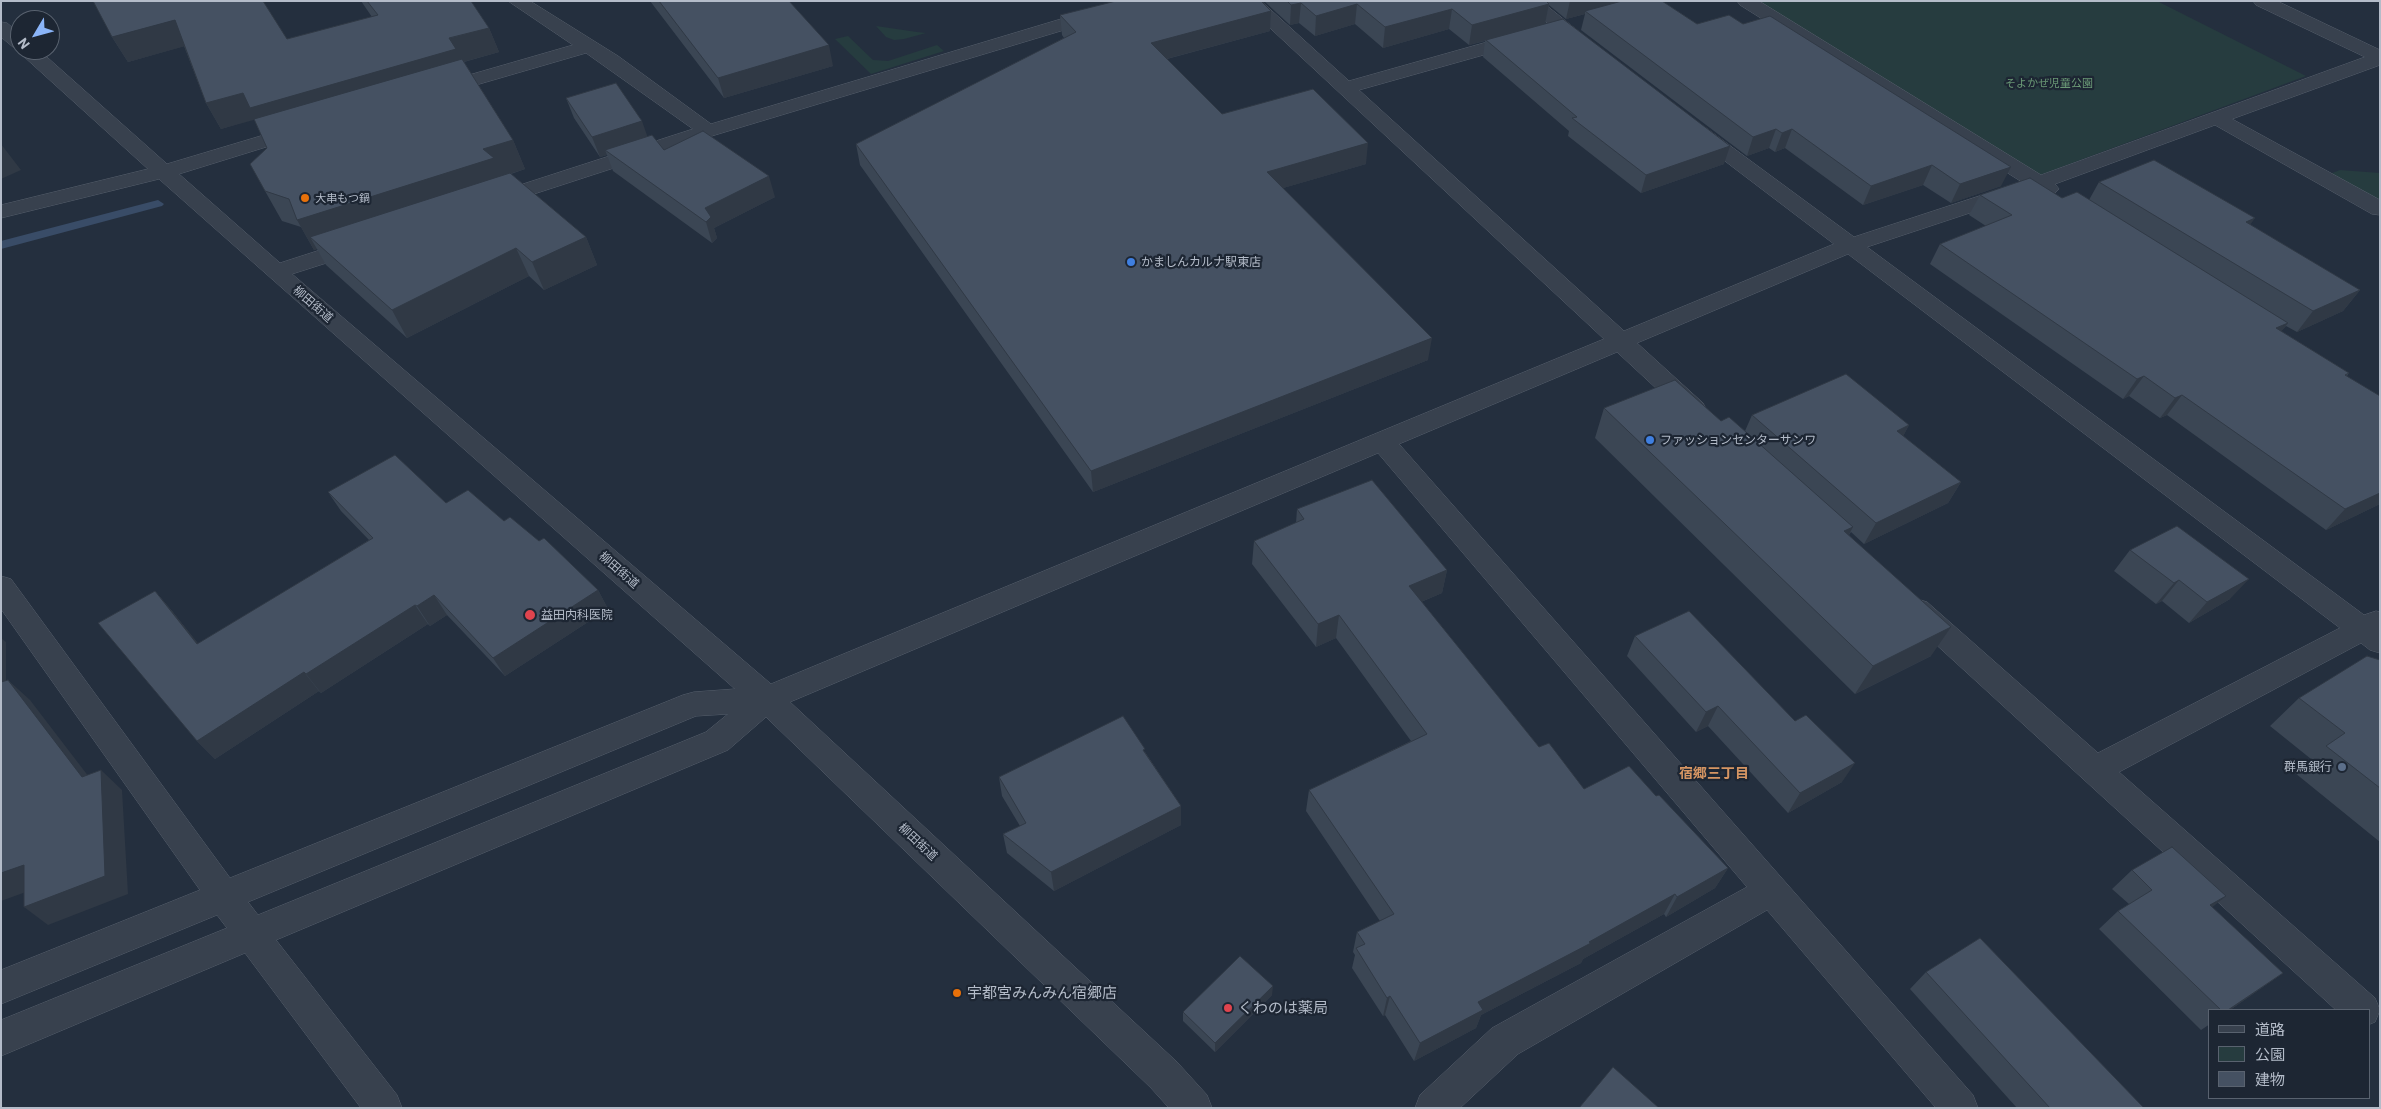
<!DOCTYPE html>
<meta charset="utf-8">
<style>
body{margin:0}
#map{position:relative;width:2381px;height:1109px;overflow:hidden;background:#242f3e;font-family:Barlow,"Noto Sans JP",sans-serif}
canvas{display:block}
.frame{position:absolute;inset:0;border:2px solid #b4bcc9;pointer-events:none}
.legend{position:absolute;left:2208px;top:1009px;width:162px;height:90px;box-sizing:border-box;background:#1d2633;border:1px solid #59626f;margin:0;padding:6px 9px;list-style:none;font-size:15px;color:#b4bcc9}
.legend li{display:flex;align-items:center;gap:10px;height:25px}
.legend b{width:25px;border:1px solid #59626f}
.north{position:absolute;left:10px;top:10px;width:50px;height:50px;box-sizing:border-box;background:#1d2633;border:1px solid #59626f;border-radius:50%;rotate:233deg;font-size:14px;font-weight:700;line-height:20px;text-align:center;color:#b4bcc9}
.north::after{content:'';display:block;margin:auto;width:18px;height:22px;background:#8ab4f8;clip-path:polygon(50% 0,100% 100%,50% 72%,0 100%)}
</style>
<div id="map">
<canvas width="2381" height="1109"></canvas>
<div class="frame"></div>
<ul class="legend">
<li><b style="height:6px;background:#38414e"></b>道路</li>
<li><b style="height:14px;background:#263c3f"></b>公園</li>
<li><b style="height:14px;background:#455162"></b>建物</li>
</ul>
<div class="north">N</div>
</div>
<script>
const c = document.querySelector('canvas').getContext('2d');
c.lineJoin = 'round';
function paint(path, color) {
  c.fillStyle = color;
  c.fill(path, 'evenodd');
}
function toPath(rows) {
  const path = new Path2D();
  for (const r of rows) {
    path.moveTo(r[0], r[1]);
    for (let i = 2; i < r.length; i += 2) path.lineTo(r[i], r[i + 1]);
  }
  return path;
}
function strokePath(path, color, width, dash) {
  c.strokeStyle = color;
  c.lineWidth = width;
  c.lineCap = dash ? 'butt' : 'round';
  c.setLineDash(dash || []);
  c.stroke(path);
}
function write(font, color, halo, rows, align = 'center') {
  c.font = font + ' Barlow,"Noto Sans JP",sans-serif';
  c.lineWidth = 4.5;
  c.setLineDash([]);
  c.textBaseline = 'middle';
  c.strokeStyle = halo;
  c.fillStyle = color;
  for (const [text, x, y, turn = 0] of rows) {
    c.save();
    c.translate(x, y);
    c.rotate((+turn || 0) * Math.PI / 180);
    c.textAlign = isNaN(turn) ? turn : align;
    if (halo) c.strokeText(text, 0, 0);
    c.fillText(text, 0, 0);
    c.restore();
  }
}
const green = toPath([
 [1757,1,2157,1,2306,76,2040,175],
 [876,26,917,32,926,33,904,39,894,40,886,37],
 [848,36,873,60,888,61,937,45,944,51,871,74,835,39],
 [2340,170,2380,173,2380,201,2330,174]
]);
const stream = toPath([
 [158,200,164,204,162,206,1,249,1,241,158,200]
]);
const minor = toPath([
 [508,1,530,1,618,56,711,124,1121,1,1150,1,1147,5,715,135,494,207,486,206,483,201,486,196,693,129,586,53,445,94,438,96,431,94,428,90,431,86,573,45,508,1],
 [1241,1,1261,1,1349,81,1512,35,1526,35,1528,39,1526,43,1359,90,1624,331,1834,244,1692,136,1689,132,1692,128,1699,126,1706,128,1854,237,2022,182,1740,5,1737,1,1759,1,2041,175,2365,57,2256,5,2253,1,2277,1,2380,50,2380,65,2232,119,2380,200,2380,215,2372,214,2215,125,2055,184,2059,189,2055,193,2048,195,2036,191,1867,247,2364,615,2376,611,2380,612,2380,653,2370,650,2361,643,2119,772,2375,998,2380,1010,2375,1022,2370,1024,2370,1010,2336,1010,1907,618,1903,610,1907,602,1917,599,1927,602,2098,753,2340,628,1848,254,1637,343,1703,403,1706,409,1703,415,1694,418,1685,415,1617,352,1399,444,1973,1095,1978,1108,1936,1108,1767,910,1518,1054,1460,1108,1415,1108,1420,1095,1492,1028,1747,887,1378,453,790,702,1177,1062,1207,1095,1212,1108,1169,1108,1151,1088,766,717,728,750,276,940,397,1095,402,1108,361,1108,245,953,1,1056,1,1020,227,928,217,915,1,1004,1,970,200,890,1,609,1,576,11,579,230,878,683,695,694,692,735,689,159,179,1,218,1,205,148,169,21,54,19,50,20,49,13,47,1,37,1,22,7,23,20,34,20,50,39,50,167,164,294,126,301,124,308,126,311,130,308,134,179,174,280,263,348,241,356,239,364,241,367,246,364,251,292,274,771,684,1604,339,1241,1],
 [728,714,706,732,258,915,248,902,696,716,728,714],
 [1520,1,1541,1,1593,43,1591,47,1577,47,1520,1]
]);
const wall = toPath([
 [361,1,471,1,489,28,499,52,464,62,513,140,525,169,511,174,586,237,597,265,544,290,529,276,407,338,326,265,317,249,314,250,301,227,282,221,265,191,267,148,254,119,221,129,206,103,184,46,128,62,112,37,287,39,372,17],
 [650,1,789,1,833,66,724,98],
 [1264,1,1662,1,1697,24,2001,186,1951,203,1923,185,1863,205,1785,148,1775,152,1769,148,1747,156,1581,30,1585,14,1566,19,1549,5,1545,24,1724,164,1641,193,1568,136,1569,131,1483,57,1485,41,1469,45,1449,29,1383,48,1355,24,1315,36,1299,23,1290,25],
 [1271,11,1270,31,1167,59,1222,114,1366,164,1283,188,1428,360,1093,492,860,165,856,144,1064,38,1062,35,1060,15],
 [566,98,647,136,664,150,775,197,714,228,717,238,712,243,613,171,607,155,600,157,574,118],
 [2099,182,2250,225,2360,290,2343,311,2297,332,2286,326,2281,331,2349,373,2347,376,2380,504,2326,530,2167,415,2160,418,2129,396,2123,399,1930,264,1940,244,1986,226,1969,215,1980,195,2062,198,2089,200],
 [1604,408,1721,421,1745,431,1752,415,1909,425,1903,436,1961,482,1948,503,1864,544,1851,532,1849,535,1931,656,1855,694,1595,438],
 [328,492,446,503,504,521,598,590,608,609,505,676,447,615,430,626,428,624,321,693,319,691,215,759,197,741,155,591,172,611,198,644,369,540,341,511],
 [1297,509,1447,570,1442,593,1421,602,1539,747,1584,789,1656,796,1728,868,1715,888,1666,917,1664,914,1583,959,1581,963,1481,1015,1476,1028,1414,1061,1385,1015,1383,1016,1352,968,1355,955,1353,952,1357,932,1380,921,1306,811,1309,790,1411,741,1336,638,1316,647,1252,564,1254,541,1296,523],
 [2130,550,2230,599,2189,623,2162,601,2156,604,2114,571],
 [1635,636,1842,782,1788,813,1708,726,1696,732,1627,656],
 [2380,660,2380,842,2295,773,2311,759,2270,726,2299,698],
 [1145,752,1181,806,1181,825,1054,891,1007,853,1003,834,1020,826,1002,796,999,777],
 [2132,870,2212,907,2283,973,2230,1010,2210,1010,2210,1024,2201,1030,2099,929,2118,911,2129,904,2112,889],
 [1926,972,2144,1108,2017,1108,1910,989],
 [1272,995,1215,1052,1183,1021,1183,1012]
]);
const shadedWall = toPath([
 [1570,1,1628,1,1585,11,1585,14,1566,19],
 [1301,3,1299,23,1290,25,1291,5],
 [1357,4,1355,24,1315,36,1316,16],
 [1549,4,1545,24,1469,45,1472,25],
 [1452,9,1449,29,1383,48,1385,27],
 [1271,11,1270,31,1151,63,1151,43],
 [175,20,189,45,128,62,112,37],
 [489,28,499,52,221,129,206,103],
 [829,45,833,66,724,98,718,78],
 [642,121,649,141,605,150,607,155,600,157,592,137],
 [1776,129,1769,148,1747,156,1753,137],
 [1792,129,1785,148,1775,152,1782,133],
 [513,140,525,169,310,237,317,249,314,250,297,220,483,149],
 [1368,143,1366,164,1266,193,1267,172],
 [1,144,21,170,1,179],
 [1730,146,1724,164,1641,193,1646,175],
 [1932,165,1923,185,1863,205,1871,186],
 [2011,167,2001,186,1951,203,1960,184],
 [769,176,775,197,714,228,717,238,712,243,706,222,705,208],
 [2255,218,2240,239,2246,222],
 [586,237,597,265,544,290,532,262],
 [516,248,529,276,407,338,392,310],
 [2360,290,2343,311,2297,332,2313,311],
 [2288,323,2272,343,2276,328],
 [1432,338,1428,360,1093,492,1091,471],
 [2144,376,2129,396,2123,399,2137,379],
 [2182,395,2167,415,2160,418,2175,398],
 [1909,425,1898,446,1897,431],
 [1961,482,1948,503,1864,544,1876,523],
 [2380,493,2380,504,2326,530,2345,509],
 [1853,527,1837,557,1844,531],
 [1447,570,1442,593,1404,609,1409,586],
 [2249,579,2230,599,2189,623,2207,602],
 [2179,580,2162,601,2156,604,2174,583],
 [598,590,608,609,505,676,493,658],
 [155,591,172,611,214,663,197,644],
 [434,595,447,615,430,626,417,606],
 [415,605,428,624,321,693,306,674],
 [1339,615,1336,638,1316,647,1318,624],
 [1951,627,1931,656,1855,694,1873,666],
 [1,638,6,642,6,707,1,702],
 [304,672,319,691,215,759,197,741],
 [8,680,30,700,102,794,101,770,122,790,128,894,48,925,24,907,82,777],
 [1718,706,1708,726,1696,732,1706,712],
 [1855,763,1842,782,1788,813,1800,793],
 [1181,806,1181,825,1054,891,1051,872],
 [24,865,48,884,1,901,1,873],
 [1728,868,1715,888,1666,917,1677,897],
 [1675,894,1664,914,1583,959,1581,963,1481,1015,1476,1028,1414,1061,1420,1043,1478,1002],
 [2226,896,2204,914,2210,905],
 [2283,973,2230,1010,2228,1010],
 [1273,986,1272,995,1215,1052,1215,1043],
 [1390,996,1385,1015,1383,1016,1387,998]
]);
const building = toPath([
 [93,1,263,1,287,39,378,15,367,1,471,1,489,28,449,38,456,49,250,108,243,93,206,103,175,20,112,37,93,1],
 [659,1,789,1,829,45,718,78,659,1],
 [1116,1,1261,1,1271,11,1151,43,1222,114,1313,89,1368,143,1267,172,1432,338,1091,471,856,144,1076,32,1060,15,1116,1],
 [1287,1,1546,1,1549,4,1472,25,1452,9,1385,27,1357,4,1316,16,1301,3,1291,5,1287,1],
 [1622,1,1662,1,1697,24,1729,15,1743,24,1770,16,2011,167,1960,184,1932,165,1871,186,1792,129,1782,133,1776,129,1753,137,1585,11,1622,1],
 [1563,19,1730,146,1646,175,1572,118,1577,117,1486,40,1563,19],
 [462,59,513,140,483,149,494,158,297,220,289,199,265,191,250,164,267,148,254,119,462,59],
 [616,83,642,121,592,137,566,98,616,83],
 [703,131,769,176,705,208,711,217,706,222,605,150,652,135,664,150,703,131],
 [2154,160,2255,218,2246,222,2360,290,2313,311,2099,182,2154,160],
 [510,173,586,237,532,262,516,248,392,310,310,237,510,173],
 [2030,178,2062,198,2077,192,2288,323,2276,328,2349,373,2345,375,2380,396,2380,493,2345,509,2182,395,2175,398,2144,376,2137,379,1940,244,2012,215,1980,195,2030,178],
 [1846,374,1909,425,1897,431,1961,482,1876,523,1752,415,1846,374],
 [1675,380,1721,421,1729,417,1853,527,1844,531,1951,627,1873,666,1604,408,1675,380],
 [395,455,446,503,468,490,504,521,510,517,539,541,544,538,598,590,493,658,434,595,417,606,415,605,306,674,304,672,197,741,98,623,155,591,197,644,373,538,328,492,395,455],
 [1372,480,1447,570,1409,586,1539,747,1549,743,1584,789,1629,766,1656,796,1659,795,1728,868,1677,897,1675,894,1589,942,1591,943,1478,1002,1483,1010,1420,1043,1390,996,1387,998,1356,948,1365,944,1357,932,1394,914,1309,790,1427,734,1339,615,1318,624,1254,541,1304,519,1297,509,1372,480],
 [2177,526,2249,579,2207,602,2179,580,2174,583,2130,550,2177,526],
 [1689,611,1795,721,1806,715,1855,763,1800,793,1718,706,1706,712,1635,636,1689,611],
 [2367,656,2380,660,2380,788,2326,746,2345,733,2299,698,2367,656],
 [8,680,82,777,101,770,105,876,24,907,24,865,1,873,1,682,8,680],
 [1123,716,1145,749,1143,750,1181,806,1051,872,1003,834,1026,823,999,777,1123,716],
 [2172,847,2226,896,2210,905,2283,973,2228,1010,2221,1010,2118,911,2152,890,2132,870,2172,847],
 [1980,938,2144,1108,2050,1108,1926,972,1980,938],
 [1240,956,1273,986,1215,1043,1183,1012,1240,956],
 [1613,1067,1659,1108,1579,1108,1613,1067]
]);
const markers = [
 [305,198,5,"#e8710a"],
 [1131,262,5,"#3f7fe0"],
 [1650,440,5,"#3f7fe0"],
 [530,615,6,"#e0444e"],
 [2342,767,5,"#5c6f8a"],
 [957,993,5,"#e8710a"],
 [1228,1008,5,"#e0444e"]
];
const farParknames = [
 ["そよかぜ児童公園",2049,83]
];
const farPoinames = [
 ["大串もつ鍋",315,198]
];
const poiNames = [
 ["かましんカルナ駅東店",1141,262],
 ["ファッションセンターサンワ",1660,440],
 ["益田内科医院",541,615],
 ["群馬銀行",2332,767,"right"]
];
const streetNames = [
 ["柳田街道",313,304,41],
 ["柳田街道",619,570,41],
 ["柳田街道",918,842,43]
];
const neighbourhoodNames = [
 ["宿郷三丁目",1714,773]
];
const nearPoinames = [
 ["宇都宮みんみん宿郷店",967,993],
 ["くわのは薬局",1238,1008]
];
paint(green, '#263c3f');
paint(stream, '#394c67');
strokePath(minor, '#565f6c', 1);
paint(minor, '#38414e');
paint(wall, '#3b4654');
paint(shadedWall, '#303945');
paint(building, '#455162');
strokePath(building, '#303945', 1);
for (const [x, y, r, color] of markers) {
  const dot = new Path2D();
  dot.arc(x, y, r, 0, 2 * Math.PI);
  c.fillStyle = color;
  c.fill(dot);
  strokePath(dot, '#1d2633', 2);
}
write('11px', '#6b9a76', '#1d2633', farParknames);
write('11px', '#b4bcc9', '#1d2633', farPoinames, 'left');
write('12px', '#b4bcc9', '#1d2633', poiNames, 'left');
write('12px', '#b4bcc9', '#1d2633', streetNames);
write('bold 14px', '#d59563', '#1d2633', neighbourhoodNames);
write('15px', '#b4bcc9', '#1d2633', nearPoinames, 'left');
</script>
